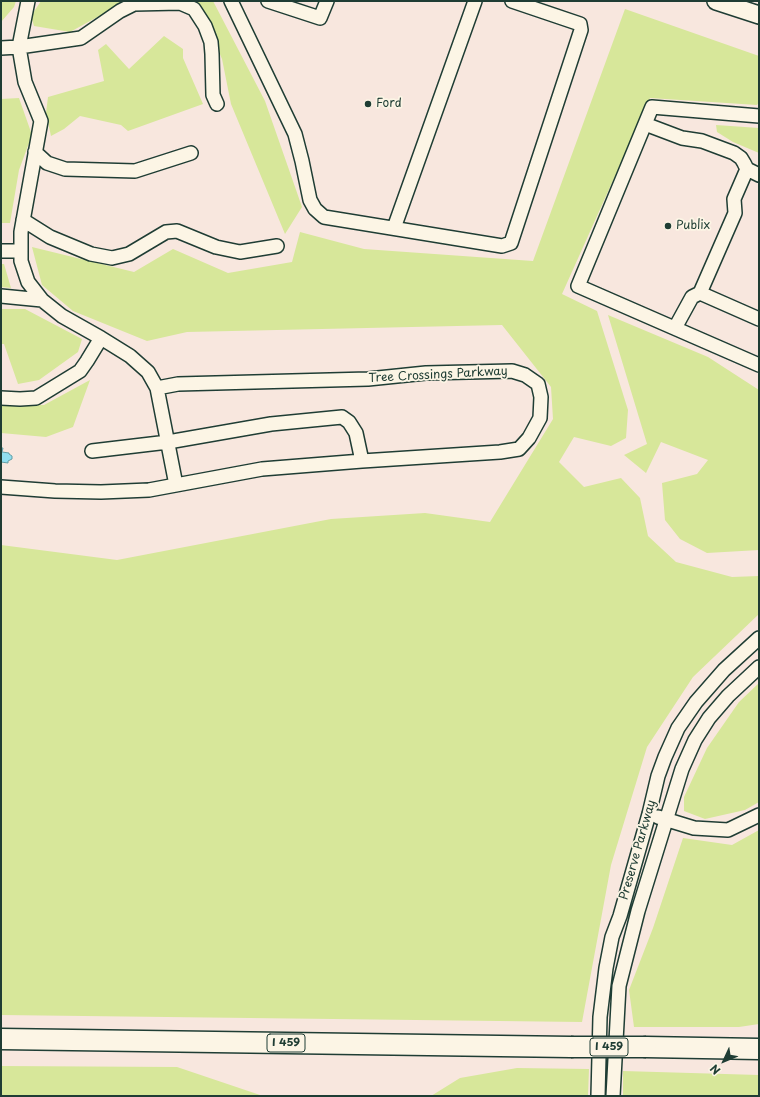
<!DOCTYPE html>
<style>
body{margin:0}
#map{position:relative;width:760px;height:1097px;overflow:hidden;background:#f8e7de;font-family:"Playpen Sans",sans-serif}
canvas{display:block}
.frame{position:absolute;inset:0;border:2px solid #1f3d34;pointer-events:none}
.north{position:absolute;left:704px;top:1041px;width:40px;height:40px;-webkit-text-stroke:3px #fcf5e5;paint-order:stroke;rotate:226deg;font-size:11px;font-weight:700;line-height:16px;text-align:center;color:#1f3d34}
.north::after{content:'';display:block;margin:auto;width:14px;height:18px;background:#1f3d34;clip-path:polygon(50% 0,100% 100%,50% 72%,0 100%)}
</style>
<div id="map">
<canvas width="760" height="1097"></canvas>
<div class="frame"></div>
<div class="north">N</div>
</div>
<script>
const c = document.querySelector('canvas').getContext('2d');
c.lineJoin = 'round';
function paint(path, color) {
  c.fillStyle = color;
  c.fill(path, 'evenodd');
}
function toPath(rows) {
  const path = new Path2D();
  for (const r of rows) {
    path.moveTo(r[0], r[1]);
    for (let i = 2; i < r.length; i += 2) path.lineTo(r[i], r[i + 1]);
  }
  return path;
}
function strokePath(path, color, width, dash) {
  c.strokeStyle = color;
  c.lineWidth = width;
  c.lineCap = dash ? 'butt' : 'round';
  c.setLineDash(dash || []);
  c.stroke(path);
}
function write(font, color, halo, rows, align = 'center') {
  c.font = font + ' "Playpen Sans",sans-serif';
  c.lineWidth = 3.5;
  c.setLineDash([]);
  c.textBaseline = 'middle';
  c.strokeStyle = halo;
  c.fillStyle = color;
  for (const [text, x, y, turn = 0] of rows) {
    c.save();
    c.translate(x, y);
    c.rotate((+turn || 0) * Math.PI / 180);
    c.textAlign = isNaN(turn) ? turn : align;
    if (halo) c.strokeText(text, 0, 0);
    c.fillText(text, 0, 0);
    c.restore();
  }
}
const green = toPath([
 [1,1,16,1,14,7,1,22],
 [41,1,131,1,121,4,70,32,34,26,31,16],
 [197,1,213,1,265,101,302,207,285,234,231,104,222,59],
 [625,9,759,56,759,102,757,105,650,98,562,294,597,311,628,410,626,438,611,446,574,437,559,462,584,487,621,478,640,498,648,536,676,562,732,577,759,576,759,614,693,677,647,747,611,865,582,1022,1,1015,1,545,117,560,331,519,425,513,490,522,553,419,551,387,502,325,187,332,147,341,73,311,42,285,32,247,134,272,173,249,228,273,292,262,300,232,364,249,533,261],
 [164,36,183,49,183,58,203,104,128,131,121,125,80,116,64,129,51,136,46,113,48,97,104,81,98,50,106,44,129,69],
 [19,98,32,135,19,170,10,223,1,223,1,99],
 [716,125,759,128,759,153,733,142,717,132],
 [1,264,4,264,11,288,1,287],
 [1,309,25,309,82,339,78,352,39,380,18,384,4,344,1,344],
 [608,315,708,357,759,390,759,550,707,553,680,539,665,520,662,483,697,474,708,460,661,442,646,473,624,455,647,444],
 [90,380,73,427,46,437,1,433,1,406,44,405],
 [759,683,759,802,745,810,705,819,684,811,684,797,707,748,739,702],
 [759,830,759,1024,739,1027,634,1027,629,990,653,928,683,838,732,845],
 [1,1066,177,1067,263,1096,1,1096],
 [517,1068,589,1069,588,1096,431,1096,460,1078],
 [623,1071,759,1075,759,1096,623,1096]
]);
const water = toPath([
 [1,448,3,448,2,452,9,453,9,454,12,456,12,459,8,461,8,463,1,462,1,448]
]);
const minor = toPath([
 [28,1,19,47,25,82,41,121,21,232,21,261,28,282,42,300,62,316,101,338,130,356,148,372,157,388,176,485],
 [231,1,295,134,302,161,310,200,315,209,324,217,502,246,511,243,581,30,580,24,512,1],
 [268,1,320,18,327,1],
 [1,48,19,47,81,38,120,11,134,4,180,3,194,9,205,26,211,42,212,54,213,95,217,104],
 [759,116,652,107,578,286,759,365],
 [645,124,682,138,702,141,734,153,741,158,744,163,747,169,759,175],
 [35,152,47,163,65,169,135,171,191,153],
 [23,220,50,237,91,254,112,258,129,254,166,232,177,231,216,247,240,252,277,246],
 [394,228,475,1],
 [1,251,21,251],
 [700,293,759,319],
 [1,296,42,300],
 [675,328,692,297,700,293,735,213,734,199,747,169],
 [1,398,20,399,36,398,80,371,87,361,101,338],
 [92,451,168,442,271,424,342,417,349,422,356,433,362,461],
 [1,487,55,491,101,492,149,490,262,469,362,461,500,452,519,449,529,438,540,418,541,397,538,384,525,375,512,371,426,373,368,379,178,384,157,388],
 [658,817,694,828,728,830,759,815],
 [598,1096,600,1017,606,968,612,937,620,916,649,814,658,776,665,757,678,728,696,702,724,670,759,638],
 [613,1096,619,986,638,911,682,769,695,740,709,718,728,696,759,667]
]);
const major = toPath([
 [716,1,759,15]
]);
const highway = toPath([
 [1,1039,571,1047],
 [646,1047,759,1049]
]);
const highwayBridge = toPath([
 [571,1047,646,1047]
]);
const markers = [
 [368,104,4,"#1f3d34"],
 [668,226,4,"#1f3d34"]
];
const shields = [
 [286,1043,38],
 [609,1047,38]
];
const shieldNames = [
 ["I 459",286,1043],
 ["I 459",609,1047]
];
const poiNames = [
 ["Ford",376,104],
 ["Publix",676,226]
];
const streetNames = [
 ["Tree Crossings Parkway",438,375,-3],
 ["Preserve Parkway",638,850,-74]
];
paint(green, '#d7e79a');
paint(water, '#90deef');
strokePath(water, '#639ea4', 1);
strokePath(minor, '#1f3d34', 16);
strokePath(major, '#1f3d34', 20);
strokePath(highway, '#1f3d34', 23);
strokePath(minor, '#fcf5e5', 13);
strokePath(major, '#fcf5e5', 17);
strokePath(highway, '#fcf5e5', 20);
strokePath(highwayBridge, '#1f3d34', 23, []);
strokePath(highwayBridge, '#fcf5e5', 20);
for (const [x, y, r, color] of markers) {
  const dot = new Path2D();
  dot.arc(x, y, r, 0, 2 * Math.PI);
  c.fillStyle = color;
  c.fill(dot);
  strokePath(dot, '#fcf5e5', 1.5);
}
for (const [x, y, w] of shields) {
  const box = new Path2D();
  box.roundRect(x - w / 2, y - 9, w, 18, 3);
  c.fillStyle = '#fcf5e5';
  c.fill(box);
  strokePath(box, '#1f3d34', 1);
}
write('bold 11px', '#1f3d34', null, shieldNames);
write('12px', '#1f3d34', '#fcf5e5', poiNames, 'left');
write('12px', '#1f3d34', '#fcf5e5', streetNames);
</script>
